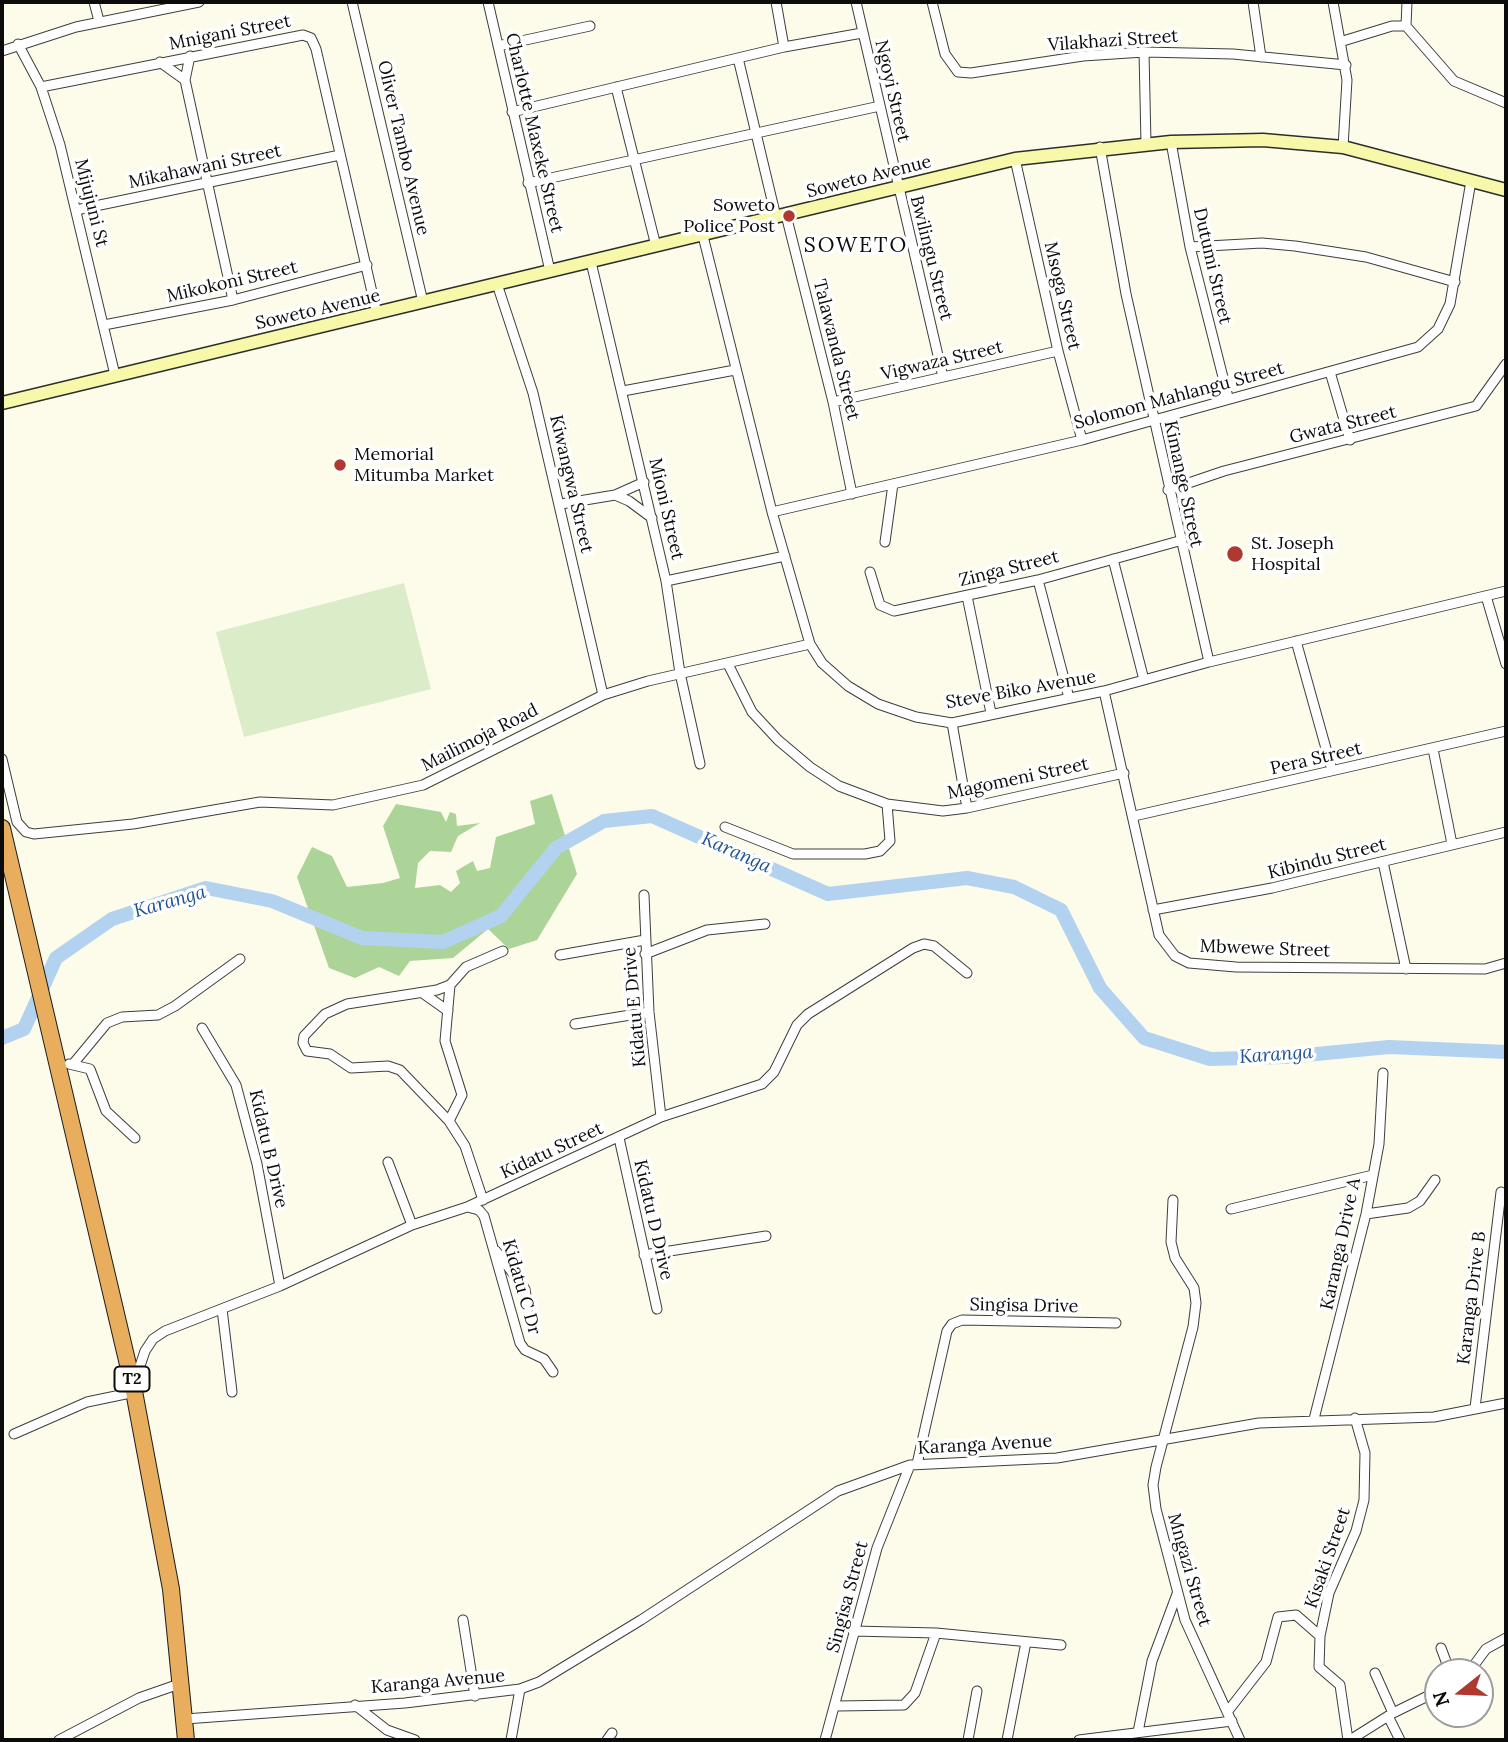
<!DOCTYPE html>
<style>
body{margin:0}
#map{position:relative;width:1508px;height:1742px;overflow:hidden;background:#fdfcea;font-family:Lora,serif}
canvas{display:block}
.frame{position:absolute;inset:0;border:4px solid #0b0b0b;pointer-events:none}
.north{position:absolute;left:1424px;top:1658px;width:70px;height:70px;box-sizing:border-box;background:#fff;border:2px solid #9d9d9d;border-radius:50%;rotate:252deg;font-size:19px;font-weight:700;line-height:28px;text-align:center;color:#0b0b0b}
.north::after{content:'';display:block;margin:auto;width:24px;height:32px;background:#af392f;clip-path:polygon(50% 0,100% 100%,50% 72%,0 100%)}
</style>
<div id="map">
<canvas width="1508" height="1742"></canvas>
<div class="frame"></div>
<div class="north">N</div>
</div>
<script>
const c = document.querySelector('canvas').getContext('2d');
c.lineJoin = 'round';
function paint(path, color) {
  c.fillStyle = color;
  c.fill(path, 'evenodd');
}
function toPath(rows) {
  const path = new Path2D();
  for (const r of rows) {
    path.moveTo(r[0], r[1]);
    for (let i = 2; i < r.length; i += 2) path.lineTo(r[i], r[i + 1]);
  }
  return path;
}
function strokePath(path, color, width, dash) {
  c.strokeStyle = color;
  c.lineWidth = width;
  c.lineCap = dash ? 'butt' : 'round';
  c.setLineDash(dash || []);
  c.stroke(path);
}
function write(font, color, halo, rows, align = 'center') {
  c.font = font + ' Lora,serif';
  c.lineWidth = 7;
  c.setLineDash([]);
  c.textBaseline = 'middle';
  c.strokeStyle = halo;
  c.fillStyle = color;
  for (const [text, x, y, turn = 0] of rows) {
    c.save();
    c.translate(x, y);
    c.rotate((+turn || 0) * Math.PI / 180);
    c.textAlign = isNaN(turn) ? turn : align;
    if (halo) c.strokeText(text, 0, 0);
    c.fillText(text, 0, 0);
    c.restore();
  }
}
const forest = toPath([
 [552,794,577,874,537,940,509,949,488,929,453,958,410,961,399,976,379,967,355,978,329,968,297,877,312,847,332,856,347,887,383,883,400,878,383,826,396,804,441,812,446,822,450,812,456,814,457,826,480,823,458,836,451,852,430,851,418,863,415,888,440,885,451,892,460,883,456,871,473,861,477,871,490,868,496,837,535,824,530,801]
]);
const pitch = toPath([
 [404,583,431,689,244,737,216,632]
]);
const river = toPath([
 [2,1038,24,1029,56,958,112,919,206,888,272,901,362,938,443,942,501,916,556,848,604,821,652,816,828,894,967,878,1014,887,1061,910,1100,988,1144,1038,1210,1059,1285,1057,1389,1047,1506,1052]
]);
const street = toPath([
 [94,2,99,21],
 [352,2,423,302],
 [488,2,550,271],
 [776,2,784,47],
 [856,2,943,377],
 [932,2,945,54,958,72,971,73,1083,56,1144,52,1233,54,1346,65],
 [1253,2,1261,57],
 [1333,2,1347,80,1343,147],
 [1406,26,1407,2],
 [1343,41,1392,26,1406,26,1454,81,1506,103],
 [18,44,41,87,60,145,115,375],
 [498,46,590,26],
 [2,51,76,27,199,2],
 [1144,52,1146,144],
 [190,56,185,80,233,300],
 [738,58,776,217],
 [160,62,185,80],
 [41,87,303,35,311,38,316,49,377,314],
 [616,87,656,246],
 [512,112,784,47,862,33],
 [1171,142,1190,247,1228,397],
 [1100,147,1126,294,1209,662],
 [1015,159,1058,351,1082,440],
 [528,183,880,106],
 [76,210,340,155],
 [786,215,833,402,852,494],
 [703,236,772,512,810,644,822,663,848,686,878,704,916,717,952,723,1104,691,1209,662,1506,591],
 [1190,247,1262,243,1295,246,1366,257,1455,282],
 [591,262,666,581,680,673,700,764],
 [497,284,533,393,603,695],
 [104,325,233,300,367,265],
 [1330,372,1350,440],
 [623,391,735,370],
 [833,402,1058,351],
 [1168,490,1224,471,1476,406,1506,364],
 [615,495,629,501,652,518],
 [561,504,615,495,644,482],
 [772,512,1082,440,1418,347,1438,329,1450,304,1471,181],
 [885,542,893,484],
 [1113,559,1144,680],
 [870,572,880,605,894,611,1038,580,1179,541],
 [1038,580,1069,698],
 [666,581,785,556],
 [967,596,991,713],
 [1486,596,1506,664],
 [1296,641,1332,770],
 [728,664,752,712,778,740,810,767,839,786,887,804,943,811,967,808,1124,773],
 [1104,691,1159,935,1175,956,1189,963,1236,967,1485,969,1506,963],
 [952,723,967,808],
 [1433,749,1452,844],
 [2,759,17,822,26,832,34,834,133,824,260,802,333,805,423,785,603,695,648,681,810,644],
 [1134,816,1506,731],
 [725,827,793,854,865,854,880,851,890,841,887,804],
 [1383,862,1406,969],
 [644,895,649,1012,661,1117],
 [1153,910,1272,888,1506,832],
 [645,954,707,930,765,924],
 [560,955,645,940],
 [424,994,448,1011],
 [575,1024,649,1012],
 [202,1028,236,1085,257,1164,280,1286],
 [69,1064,90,1069,106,1111,135,1138],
 [73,1064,107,1023,122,1017,158,1015,175,1006,240,959],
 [449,1121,462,1095,445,1041,450,985],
 [619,1138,657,1309],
 [388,1162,412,1225],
 [483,1200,465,1146,449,1121,400,1070,388,1066,351,1068,330,1054,307,1051,303,1043,304,1036,325,1014,347,1004,437,990,450,985,466,967,503,951],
 [1173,1200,1171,1242,1175,1258,1194,1288,1196,1303,1193,1327,1156,1467,1153,1485,1156,1509,1185,1620,1240,1740],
 [467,1207,479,1210,484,1216,520,1343,525,1350,544,1359,553,1372],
 [1231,1209,1373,1175],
 [1366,1214,1408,1208,1420,1201,1435,1180],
 [496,1251,525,1289,528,1309],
 [644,1255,766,1236],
 [222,1309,232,1392],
 [134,1384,145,1351,153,1339,165,1331,280,1286,412,1225,467,1207,661,1117,762,1084,774,1072,797,1025,808,1014,913,948,924,944,934,946,967,973],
 [1475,1408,1501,1192],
 [1314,1419,1366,1214,1379,1144,1383,1073],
 [14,1434,87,1402,135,1392],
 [917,1464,947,1331,952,1324,962,1320,1116,1323],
 [463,1620,475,1696],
 [853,1631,936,1633,1061,1645],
 [1441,1648,1450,1672],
 [1469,1672,1486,1649,1506,1638],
 [1375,1673,1393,1713],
 [355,1705,387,1730,415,1740],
 [837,1706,904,1705,915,1693,936,1633],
 [1228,1711,1266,1662,1278,1617,1296,1615,1320,1636],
 [1388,1716,1400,1740],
 [185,1719,405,1703,520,1689,539,1682,641,1620,838,1491,910,1465,1057,1458,1259,1423,1434,1417,1506,1403],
 [1138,1732,1152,1661,1177,1594],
 [59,1740,139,1698,182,1683],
 [511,1740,520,1689],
 [607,1740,612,1733],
 [825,1740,877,1548,910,1465],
 [968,1740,977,1691],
 [1007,1740,1026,1642],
 [1079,1740,1232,1721],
 [1348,1740,1340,1685,1319,1667,1320,1636,1329,1593,1356,1531,1364,1500,1365,1453,1355,1418],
 [1350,1740,1393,1713,1438,1691]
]);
const secondary = toPath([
 [2,403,1015,159,1171,142,1263,140,1343,147,1506,190]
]);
const highway = toPath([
 [2,828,133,1386,171,1589,186,1740]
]);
const markers = [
 [789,216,7,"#af392f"],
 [340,465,7,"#af392f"],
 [1235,554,9,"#af392f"]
];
const shields = [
 [132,1379,35]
];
const shieldNames = [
 ["T2",132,1379]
];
const streetNames = [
 ["Mnigani Street",230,33,-11],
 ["Vilakhazi Street",1113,41,-4],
 ["Ngoyi Street",892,91,77],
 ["Charlotte Maxeke Street",534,133,77],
 ["Oliver Tambo Avenue",403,148,77],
 ["Mikahawani Street",205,167,-12],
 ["Soweto Avenue",869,177,-14],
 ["Mijujuni St",91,203,76],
 ["Bwilingu Street",931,258,76],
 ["Dutumi Street",1212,266,77],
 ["Mikokoni Street",232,282,-13],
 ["Msoga Street",1062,296,77],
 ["Soweto Avenue",318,310,-13],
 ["Talawanda Street",836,350,76],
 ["Vigwaza Street",942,361,-13],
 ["Solomon Mahlangu Street",1179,396,-15],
 ["Gwata Street",1343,425,-14],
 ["Kiwangwa Street",571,484,77],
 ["Kimange Street",1183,484,78],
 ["Mioni Street",666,509,77],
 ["Zinga Street",1009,569,-14],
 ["Steve Biko Avenue",1021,690,-10],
 ["Mailimoja Road",480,738,-27],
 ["Pera Street",1316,759,-13],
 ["Magomeni Street",1018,779,-12],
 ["Kibindu Street",1327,859,-14],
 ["Mbwewe Street",1265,949,2],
 ["Kidatu E Drive",635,1007,-95],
 ["Kidatu B Drive",268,1149,77],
 ["Kidatu Street",552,1151,-25],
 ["Kidatu D Drive",653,1220,77],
 ["Karanga Drive A",1341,1244,-78],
 ["Kidatu C Dr",521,1287,74],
 ["Karanga Drive B",1472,1298,-83],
 ["Singisa Drive",1024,1306,1],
 ["Karanga Avenue",985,1445,-3],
 ["Kisaki Street",1328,1558,-71],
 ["Mngazi Street",1189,1570,74],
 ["Singisa Street",848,1597,-75],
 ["Karanga Avenue",438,1682,-5]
];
const poiNames = [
 ["Soweto",775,206,"right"],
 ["Police Post",775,227,"right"],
 ["Memorial",354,455],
 ["Mitumba Market",354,476],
 ["St. Joseph",1251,544],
 ["Hospital",1251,565]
];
const waterNames = [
 ["Karanga",736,853,24],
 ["Karanga",170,902,-16],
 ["Karanga",1276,1055,-4]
];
const quarterNames = [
 ["SOWETO",856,246]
];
paint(forest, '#acd498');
paint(pitch, '#dbecc8');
strokePath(river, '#b3d2f0', 14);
strokePath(street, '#3e3e3e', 11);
strokePath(secondary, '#2d2d2d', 15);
strokePath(highway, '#1c1c1c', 18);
strokePath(street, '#fff', 9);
strokePath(secondary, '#f7f8aa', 12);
strokePath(highway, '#e8ae5e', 16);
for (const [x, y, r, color] of markers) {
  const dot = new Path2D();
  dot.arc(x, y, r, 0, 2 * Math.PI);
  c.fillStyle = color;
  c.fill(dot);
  strokePath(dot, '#fff', 2.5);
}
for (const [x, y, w] of shields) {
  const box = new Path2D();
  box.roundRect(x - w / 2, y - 12.5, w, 25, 5);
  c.fillStyle = '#fff';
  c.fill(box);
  strokePath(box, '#0b0b0b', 2);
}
write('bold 16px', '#0b0b0b', null, shieldNames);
write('18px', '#0b0b0b', '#fff', streetNames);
write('18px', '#0b0b0b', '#fff', poiNames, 'left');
write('italic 19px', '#1f5291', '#fff', waterNames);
c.letterSpacing = '2px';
write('21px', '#0b0b0b', '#fff', quarterNames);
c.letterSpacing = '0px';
</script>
